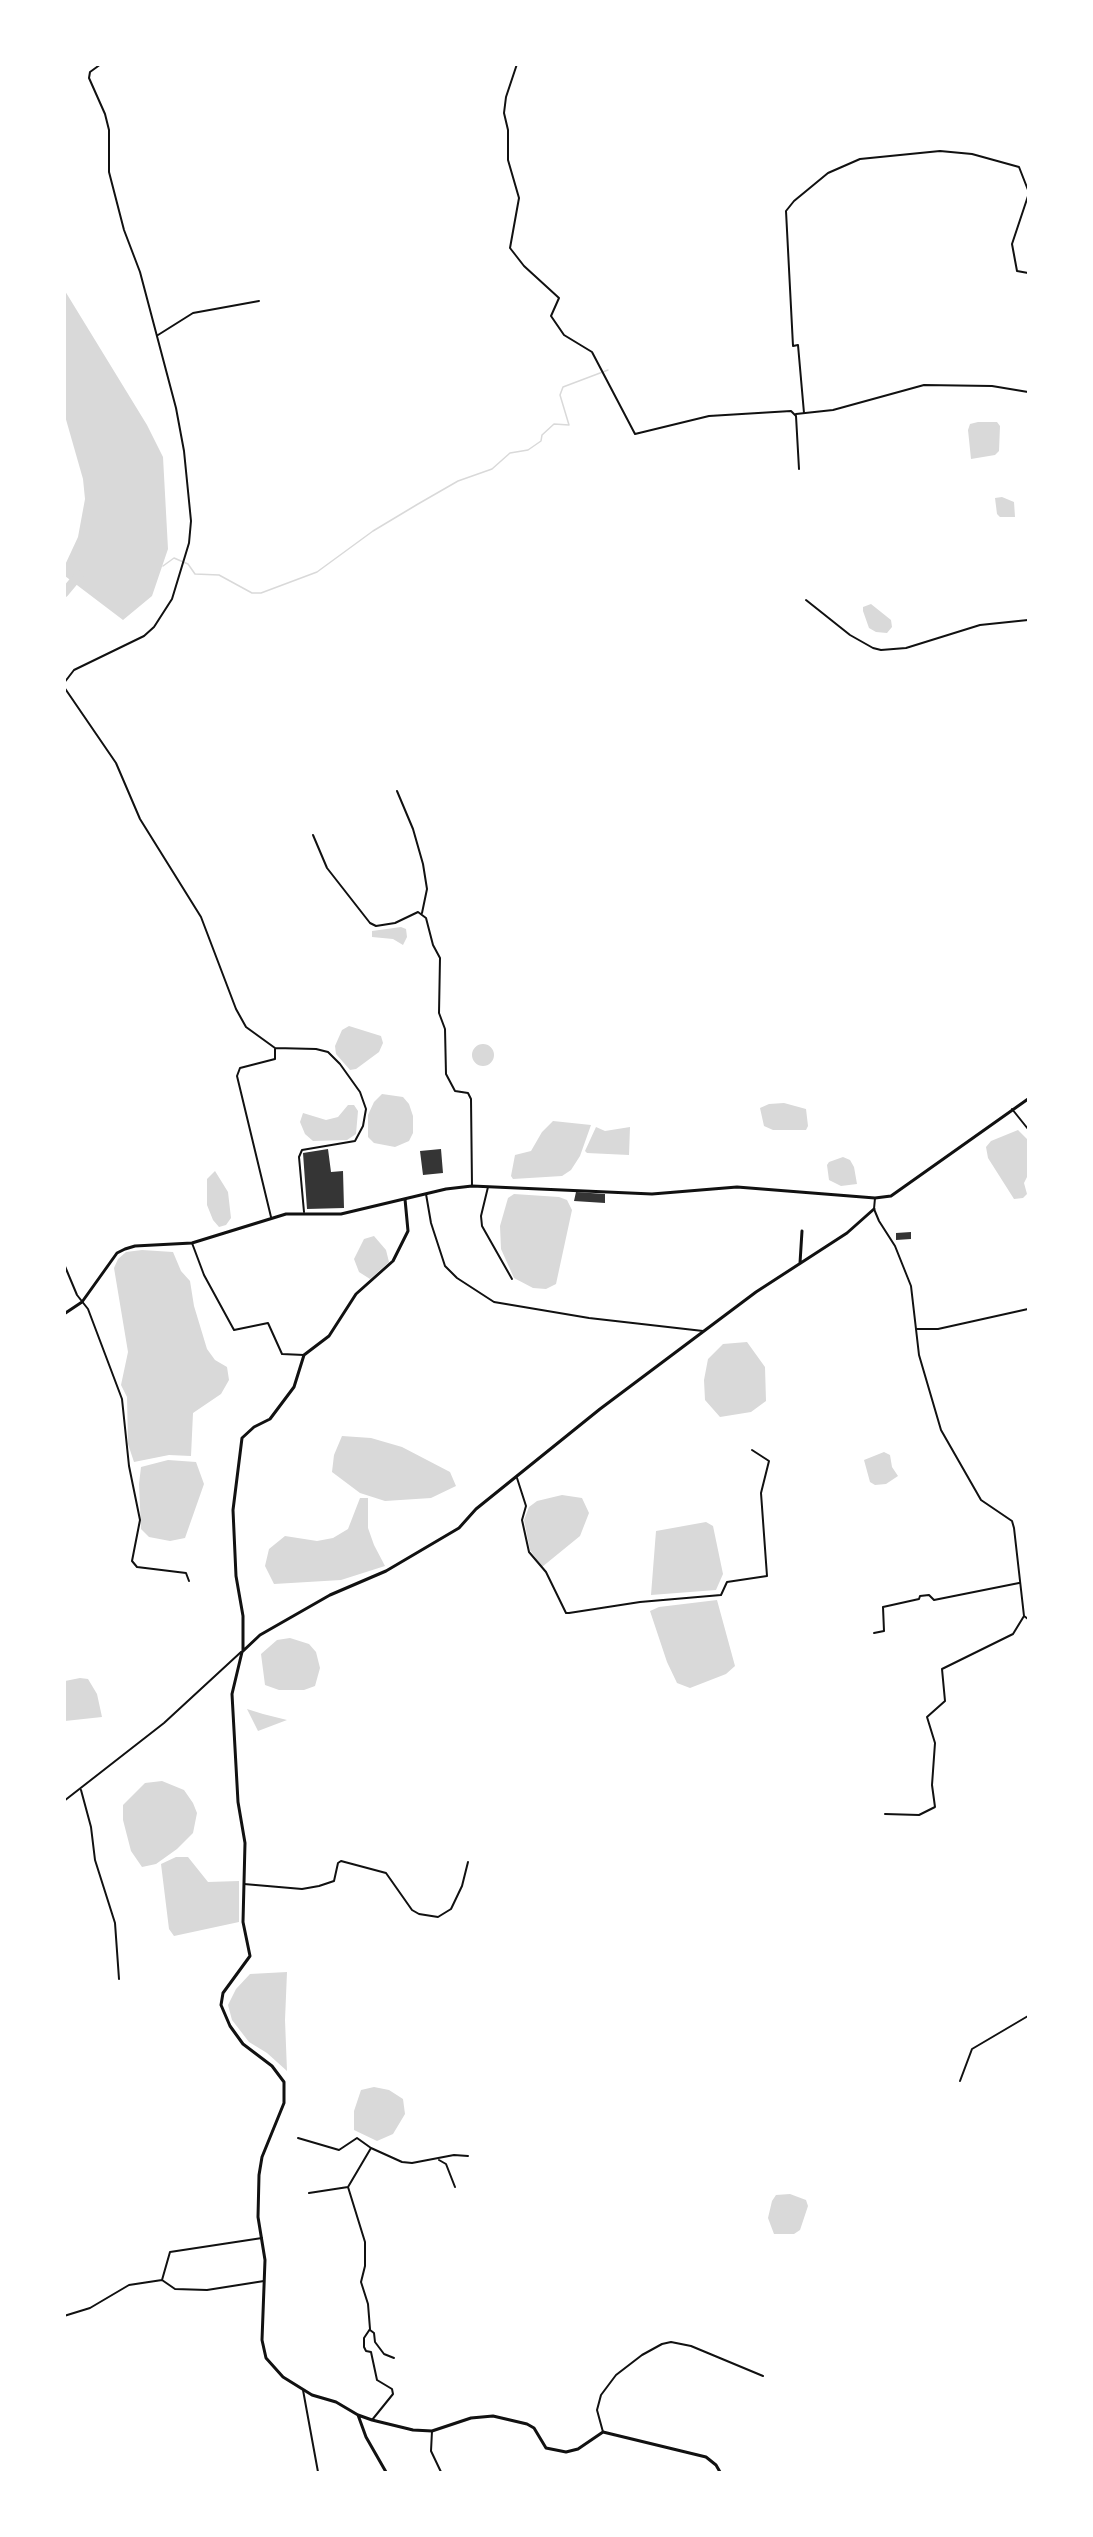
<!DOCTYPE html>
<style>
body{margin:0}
#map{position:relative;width:1093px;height:2537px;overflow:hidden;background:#fff;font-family:Overpass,sans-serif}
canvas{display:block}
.frame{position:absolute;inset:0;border:66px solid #fff;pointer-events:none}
</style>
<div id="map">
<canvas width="1093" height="2537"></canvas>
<div class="frame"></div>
</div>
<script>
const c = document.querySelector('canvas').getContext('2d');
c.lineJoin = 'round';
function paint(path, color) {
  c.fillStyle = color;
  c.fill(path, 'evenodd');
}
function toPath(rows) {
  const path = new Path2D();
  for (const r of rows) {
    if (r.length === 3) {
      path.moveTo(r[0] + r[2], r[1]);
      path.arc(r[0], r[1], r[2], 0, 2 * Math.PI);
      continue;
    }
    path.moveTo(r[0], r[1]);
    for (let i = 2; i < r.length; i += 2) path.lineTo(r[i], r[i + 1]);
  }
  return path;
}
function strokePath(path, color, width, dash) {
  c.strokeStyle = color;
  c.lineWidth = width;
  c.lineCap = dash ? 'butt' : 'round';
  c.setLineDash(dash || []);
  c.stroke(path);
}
const water = toPath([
 [65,291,147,425,163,457,168,549,152,596,123,620,65,576,65,565,78,537,85,499,83,479,65,416],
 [978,422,997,422,1000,426,999,451,995,455,971,459,968,430,970,424],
 [1002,497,1014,502,1015,517,1000,517,997,514,995,498],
 [871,604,891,620,892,627,887,633,876,632,869,628,863,611,863,607],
 [401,927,406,929,407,937,403,945,393,939,372,937,372,931],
 [349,1026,381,1036,383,1043,379,1052,356,1069,350,1070,336,1054,335,1046,342,1030],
 [483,1055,11],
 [382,1094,403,1097,409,1104,413,1116,413,1133,409,1141,395,1147,374,1143,368,1137,368,1115,374,1102],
 [784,1103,806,1109,808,1126,806,1130,773,1130,764,1126,760,1108,769,1104],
 [348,1105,354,1105,358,1111,356,1134,347,1140,313,1141,305,1134,300,1122,303,1113,326,1120,338,1117],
 [553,1121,591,1125,580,1156,571,1170,562,1176,513,1179,511,1176,515,1155,531,1151,542,1132],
 [596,1127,605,1131,630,1127,629,1155,587,1153,585,1151],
 [1018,1130,1028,1140,1028,1175,1024,1183,1027,1194,1023,1198,1014,1199,988,1158,986,1147,991,1141],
 [843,1157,850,1160,854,1167,857,1184,841,1186,829,1180,827,1165,829,1162],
 [215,1171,228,1192,231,1218,226,1225,219,1227,213,1220,207,1205,207,1179],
 [514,1194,559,1197,567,1200,572,1210,556,1284,546,1289,533,1288,514,1278,501,1249,500,1226,508,1198],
 [374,1236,386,1250,389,1262,370,1279,359,1272,354,1259,364,1239],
 [142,1250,173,1252,181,1271,190,1281,194,1306,207,1349,215,1360,227,1367,229,1380,221,1394,193,1413,191,1456,169,1455,134,1462,128,1444,127,1397,121,1385,128,1352,114,1268,118,1259,126,1252],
 [747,1342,765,1367,766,1401,751,1412,720,1417,705,1400,704,1380,708,1359,723,1344],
 [342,1436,371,1438,402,1447,450,1472,456,1486,431,1498,385,1501,360,1493,332,1472,334,1455],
 [884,1452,890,1455,892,1467,898,1476,886,1484,875,1485,870,1482,864,1460],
 [168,1460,196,1462,204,1484,185,1538,170,1541,149,1537,141,1529,139,1484,141,1467],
 [562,1495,582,1498,589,1513,580,1536,542,1567,530,1550,524,1520,529,1507,537,1501],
 [360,1498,368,1498,368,1528,374,1545,385,1566,341,1580,274,1584,265,1566,269,1549,285,1536,317,1541,333,1538,348,1529],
 [706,1522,713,1526,723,1574,716,1590,651,1595,656,1531],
 [717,1600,735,1666,726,1674,690,1688,677,1683,667,1662,650,1611,659,1607],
 [290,1638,309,1644,316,1652,320,1668,315,1686,304,1690,279,1690,265,1685,261,1654,277,1640],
 [80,1678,88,1679,97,1694,102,1717,65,1721,65,1681],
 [247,1709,263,1714,287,1720,258,1731],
 [162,1781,184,1790,193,1803,197,1813,193,1833,177,1849,156,1864,142,1867,131,1851,123,1820,123,1805,145,1783],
 [176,1857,188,1857,208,1882,239,1881,239,1922,174,1936,169,1929,161,1864],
 [287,1972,285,2020,287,2071,267,2053,249,2042,232,2020,228,2005,236,1989,250,1974],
 [374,2087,389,2090,403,2099,405,2114,393,2134,377,2141,354,2130,354,2111,361,2090],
 [790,2194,806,2200,808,2206,800,2230,794,2234,774,2234,768,2218,772,2201,776,2195]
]);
const stream = toPath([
 [163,566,174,558,188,564,195,574,219,575,252,593,261,593,317,572,373,531,418,504,458,481,492,469,510,453,528,450,541,441,542,435,554,424,569,425,560,395,563,387,608,370]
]);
const river = toPath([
 [64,593,79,575]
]);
const building = toPath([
 [328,1149,331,1172,343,1171,344,1208,307,1209,303,1153],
 [441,1149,443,1173,423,1175,420,1151],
 [576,1192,605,1194,605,1203,574,1201],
 [911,1232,911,1239,896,1240,896,1233]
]);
const minor = toPath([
 [517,64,506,97,504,113,508,130,508,160,519,198,510,248,524,266,559,298,551,316,564,335,592,352,635,434,709,416,791,411,796,416,799,469],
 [1028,196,1012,244,1017,271,1028,273],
 [158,335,193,313,259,301],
 [804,413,798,345,793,346,786,211,794,201,828,173,860,159,940,151,972,154,1019,167,1028,190],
 [796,414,833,410,924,385,992,386,1028,392],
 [806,600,850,635,873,648,881,650,906,648,980,625,1028,620],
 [64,683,74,670,144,636,154,627,172,599,189,543,191,521,184,451,176,408,140,272,124,230,109,172,109,130,105,114,89,78,90,72,101,64],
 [64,687,116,763,140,819,201,917,236,1009,246,1027,275,1048,316,1049,328,1052,340,1064,360,1092,366,1109,363,1126,355,1141,302,1150,299,1157,304,1212],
 [397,791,413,829,423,864,427,889,422,913],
 [313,835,327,868,370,923,376,926,395,923,418,912,426,918,433,945,440,958,439,1013,445,1029,446,1074,455,1091,468,1093,471,1099,472,1186],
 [1012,1109,1028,1129],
 [488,1187,481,1216,482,1226,512,1279],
 [426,1194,431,1223,445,1266,457,1278,494,1302,589,1318,703,1331],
 [875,1198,874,1209,879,1221,895,1246,911,1286,919,1355,941,1430,981,1500,1012,1521,1014,1528,1024,1616,1028,1619],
 [271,1217,237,1076,240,1068,275,1059,275,1049],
 [192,1243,204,1275,234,1330,268,1323,282,1354,304,1355],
 [64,1264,77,1295,88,1309,122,1399,129,1466,140,1520,132,1561,137,1567,186,1573,189,1581],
 [916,1329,938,1329,1028,1309],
 [517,1478,526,1506,522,1520,529,1552,546,1572,566,1613,569,1613,640,1602,721,1595,727,1582,767,1576,761,1493,769,1461,752,1450],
 [874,1633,884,1631,883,1607,919,1599,920,1596,929,1595,934,1600,1019,1583],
 [81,1790,91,1827,95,1860,115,1923,119,1979],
 [64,1801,164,1723,241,1652],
 [885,1814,919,1815,935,1807,932,1785,935,1743,927,1717,945,1701,942,1669,1013,1634,1024,1616],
 [244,1884,302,1889,319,1886,334,1881,338,1863,341,1861,386,1873,412,1910,419,1914,438,1917,451,1909,462,1886,468,1862],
 [960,2081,972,2049,1028,2016],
 [298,2138,339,2150,357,2138,371,2148,348,2187,365,2242,365,2266,361,2282,368,2304,370,2329,364,2338,364,2347,366,2351,371,2352,377,2380,392,2389,393,2394,372,2420],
 [371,2148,402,2162,412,2163,454,2155,468,2156],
 [439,2160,446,2164,455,2187],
 [309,2193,348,2187],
 [162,2280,175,2289,207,2290,264,2281],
 [64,2316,90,2308,129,2285,162,2280,170,2252,262,2238],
 [370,2330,374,2333,375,2342,384,2354,394,2358],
 [303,2390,318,2472],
 [432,2431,431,2451,441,2472],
 [603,2432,597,2410,601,2395,616,2375,642,2355,662,2344,671,2342,691,2346,763,2376]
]);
const tertiary = toPath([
 [800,1263,802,1231],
 [64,1314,82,1302,117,1253,125,1249,135,1246,192,1243,286,1214,341,1214,446,1189,472,1186,652,1194,737,1187,875,1198,891,1196,1028,1099],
 [243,1650,243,1616,236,1576,233,1510,242,1438,254,1427,270,1419,294,1387,304,1355,329,1336,356,1294,393,1261,408,1231,405,1199],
 [358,2415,366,2437,386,2472],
 [720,2472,716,2465,706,2457,603,2432,578,2449,566,2452,546,2448,534,2428,527,2424,493,2416,471,2418,432,2431,413,2430,372,2420,358,2415,336,2402,312,2395,283,2377,266,2358,262,2340,265,2260,258,2217,259,2175,262,2157,284,2103,284,2082,272,2066,243,2044,230,2026,221,2005,223,1993,250,1956,243,1922,245,1843,238,1802,232,1694,242,1652,260,1635,330,1595,386,1571,459,1528,476,1509,600,1409,756,1292,847,1233,874,1209]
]);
paint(water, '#d9d9d9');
strokePath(stream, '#d9d9d9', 1.5);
strokePath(river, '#d9d9d9', 9);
paint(building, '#353535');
strokePath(minor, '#111', 2);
strokePath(tertiary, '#111', 3);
</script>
